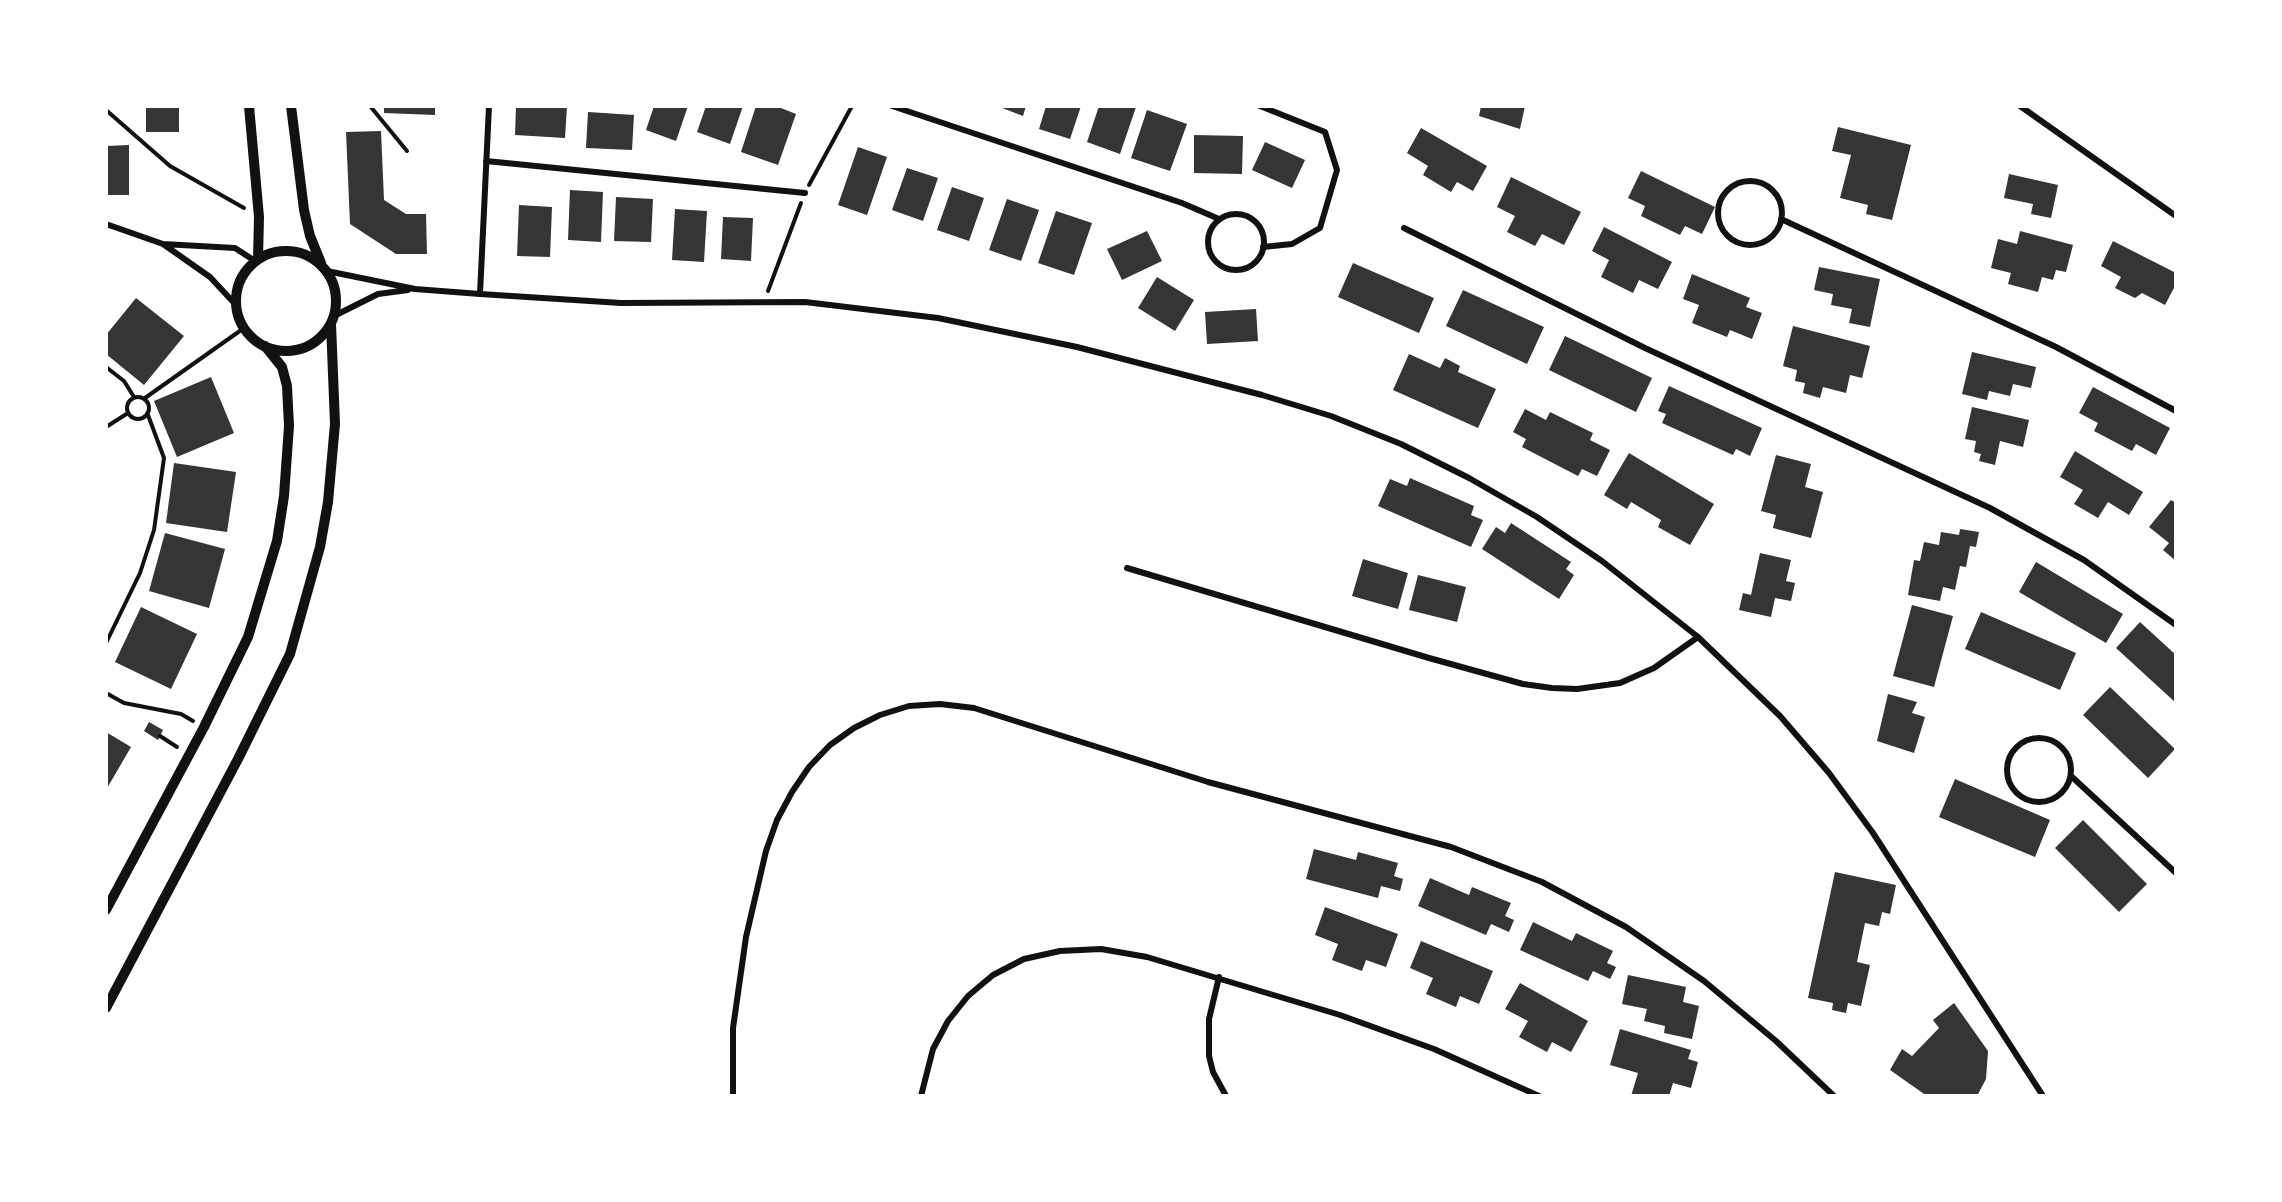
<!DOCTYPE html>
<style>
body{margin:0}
#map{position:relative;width:2282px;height:1202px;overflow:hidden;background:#fff;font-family:Poppins,sans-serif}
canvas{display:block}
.frame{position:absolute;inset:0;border:108px solid #fff;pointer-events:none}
</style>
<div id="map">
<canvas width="2282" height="1202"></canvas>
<div class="frame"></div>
</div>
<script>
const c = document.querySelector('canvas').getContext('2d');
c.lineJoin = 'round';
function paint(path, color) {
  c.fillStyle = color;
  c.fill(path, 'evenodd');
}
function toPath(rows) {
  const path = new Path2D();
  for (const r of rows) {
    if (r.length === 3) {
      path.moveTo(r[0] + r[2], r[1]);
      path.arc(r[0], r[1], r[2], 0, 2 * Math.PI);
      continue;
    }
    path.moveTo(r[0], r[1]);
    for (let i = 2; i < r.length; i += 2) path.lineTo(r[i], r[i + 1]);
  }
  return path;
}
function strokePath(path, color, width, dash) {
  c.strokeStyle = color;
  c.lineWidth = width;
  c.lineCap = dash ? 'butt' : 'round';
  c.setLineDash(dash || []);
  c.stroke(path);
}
const building = toPath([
 [146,106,179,106,179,132,146,132],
 [384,106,435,106,435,115,384,113],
 [516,106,567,106,565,138,515,135],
 [654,106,688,106,676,141,646,130],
 [706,106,743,106,730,144,697,132],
 [756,106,776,106,796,114,778,165,741,152],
 [997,106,1026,106,1023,116],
 [1046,106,1081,106,1070,139,1039,129],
 [1099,106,1136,107,1120,154,1087,142],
 [1481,106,1525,106,1520,129,1479,116],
 [1147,110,1187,124,1170,171,1131,158],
 [588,112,634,115,632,150,586,148],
 [1838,127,1911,145,1892,220,1866,214,1868,205,1840,198,1851,155,1832,151],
 [1421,128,1487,166,1473,191,1457,182,1451,192,1423,175,1428,166,1407,153],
 [381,131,384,200,406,214,426,214,427,254,396,254,350,224,346,132],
 [1194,135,1243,136,1242,174,1194,173],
 [1265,142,1305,160,1292,188,1252,170],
 [129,145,129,195,106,195,106,146],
 [858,147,887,157,867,215,838,205],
 [907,168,938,178,923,221,892,210],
 [1641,171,1715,207,1702,234,1685,226,1680,235,1641,216,1645,206,1628,198],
 [2009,174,2058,185,2051,218,2031,214,2033,204,2004,198],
 [1511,177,1581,212,1564,245,1542,234,1535,246,1507,232,1515,216,1497,207],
 [952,187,984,198,969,241,937,230],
 [570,190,603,192,601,242,568,240],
 [616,197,653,199,651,242,614,241],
 [1007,199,1039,210,1021,261,989,250],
 [519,205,552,207,550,257,517,256],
 [675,209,707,211,704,262,672,260],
 [1056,211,1092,223,1074,275,1038,263],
 [723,217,753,218,751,261,721,259],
 [1604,227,1672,262,1658,289,1639,280,1633,293,1601,277,1609,260,1592,251],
 [1147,231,1162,261,1122,280,1107,249],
 [2020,231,2073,245,2066,272,2056,270,2053,280,2042,277,2038,292,2008,284,2011,273,1991,268,1998,239,2017,244],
 [2113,241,2176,273,2176,284,2165,305,2142,293,2135,298,2115,288,2121,277,2101,266],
 [1353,263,1434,298,1419,333,1338,297],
 [1819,267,1880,279,1870,327,1849,323,1852,309,1831,305,1833,294,1814,290],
 [1692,274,1750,298,1746,307,1762,313,1752,339,1730,330,1727,337,1692,323,1699,305,1683,299],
 [1157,277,1194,300,1175,331,1138,308],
 [1463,290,1544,327,1527,364,1446,326],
 [136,298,184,336,144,385,106,354,106,335],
 [1256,309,1258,341,1207,344,1205,312],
 [1793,326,1870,346,1862,378,1850,375,1846,393,1823,387,1820,398,1803,393,1805,383,1795,381,1797,370,1783,366],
 [1565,336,1652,378,1636,412,1549,370],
 [1972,352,2036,367,2031,388,2013,384,2010,396,1989,391,1987,400,1962,394],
 [1409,354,1440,368,1445,358,1460,366,1458,372,1496,389,1478,428,1393,390],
 [211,377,234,433,177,457,154,401],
 [1669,386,1762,428,1750,456,1736,449,1733,455,1662,423,1666,414,1658,411],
 [2093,387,2170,428,2156,455,2136,444,2132,451,2094,431,2098,423,2079,413],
 [1972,407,2029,420,2023,447,2000,441,1995,465,1979,461,1981,454,1974,452,1976,441,1965,439],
 [1525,409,1546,420,1550,412,1593,433,1590,440,1610,450,1597,476,1582,469,1578,476,1522,447,1526,439,1513,432],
 [2075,451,2143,492,2129,515,2108,502,2098,518,2074,504,2083,490,2060,477],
 [1629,453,1714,504,1690,545,1658,527,1661,520,1631,502,1627,509,1604,495],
 [1776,455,1811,464,1805,487,1823,492,1811,538,1773,528,1776,515,1761,511],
 [174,463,236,472,227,532,166,523],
 [1410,478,1474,506,1471,515,1483,520,1471,547,1378,506,1390,479,1407,486],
 [2171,500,2176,503,2176,561,2163,550,2169,543,2149,527],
 [1511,523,1571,562,1566,569,1574,575,1559,599,1482,549,1496,527,1505,533],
 [1960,529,1979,532,1976,547,1970,546,1966,567,1960,566,1955,590,1943,587,1940,601,1908,595,1914,560,1920,561,1924,542,1939,545,1941,532,1959,535],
 [165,533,225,549,209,608,149,591],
 [1760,553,1791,560,1786,581,1795,583,1791,601,1775,598,1771,617,1739,610,1743,593,1751,595],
 [1363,559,1408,573,1398,609,1352,596],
 [2036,562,2123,614,2106,643,2019,592],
 [1418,575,1466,587,1457,622,1409,610],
 [1912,605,1953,616,1934,687,1893,676],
 [141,607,197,634,171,689,115,662],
 [1981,612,2076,653,2060,690,1965,649],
 [2140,622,2176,655,2176,703,2116,648],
 [2110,687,2175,749,2148,778,2083,715],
 [1888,694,1917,702,1912,713,1925,717,1914,753,1877,741],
 [149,722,163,730,158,740,144,731],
 [106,732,131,747,106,790],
 [1955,779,2050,820,2035,857,1939,817],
 [2083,820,2147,884,2119,912,2055,848],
 [1314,849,1356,860,1358,852,1398,863,1394,876,1403,879,1400,891,1381,886,1378,898,1306,879],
 [1835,872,1896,885,1890,914,1882,912,1879,926,1865,923,1857,962,1870,965,1861,1006,1848,1003,1846,1013,1832,1010,1833,1003,1808,998],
 [1430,878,1469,895,1472,887,1511,903,1505,916,1514,920,1509,932,1491,924,1486,935,1418,906],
 [1325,907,1398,934,1386,967,1366,960,1362,971,1332,960,1338,944,1315,935],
 [1533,922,1572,941,1576,933,1613,951,1607,963,1616,967,1610,979,1593,971,1588,981,1520,950],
 [1421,941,1493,971,1479,1004,1460,996,1456,1007,1426,994,1433,978,1410,968],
 [1628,975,1686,987,1683,1002,1699,1006,1692,1039,1664,1033,1665,1026,1644,1021,1647,1009,1622,1004],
 [1520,983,1588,1021,1571,1052,1552,1042,1547,1052,1519,1037,1528,1021,1505,1009],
 [1954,1003,1988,1051,1986,1079,1977,1096,1927,1096,1890,1070,1902,1049,1912,1056,1939,1028,1933,1020],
 [1620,1029,1691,1050,1688,1059,1698,1062,1691,1088,1673,1083,1669,1096,1631,1096,1638,1073,1610,1065]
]);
const path = toPath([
 [370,106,407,151],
 [106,110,170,166,244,208],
 [809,185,852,106],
 [768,291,801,203],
 [106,367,124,381,134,397],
 [138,408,11],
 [145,398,244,328],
 [106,427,128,413],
 [106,643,140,573,154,530,164,458,148,415],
 [106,693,124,703,181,714,193,721],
 [160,736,177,747]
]);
const minor = toPath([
 [892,106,1182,203,1219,219],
 [1260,106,1325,132,1337,170,1320,228,1292,244,1263,247],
 [2020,106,2176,216],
 [486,161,805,193],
 [1750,213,32],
 [1236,242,28],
 [1781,219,2056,347,2176,411],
 [106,224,163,244,210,277,236,305],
 [1404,228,1645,348,1990,508,2084,560,2176,625],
 [163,244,235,248,255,261],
 [327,271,415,289,480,294,621,303,805,302,938,318,1077,347,1262,395,1331,416,1401,444,1469,478,1537,517,1602,561,1698,637,1780,716,1829,773,1873,833,2043,1096],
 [480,294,489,106],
 [334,316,378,294,408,290],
 [1127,568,1429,658,1523,684,1552,688,1577,689,1620,683,1654,668,1698,637],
 [2039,770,32],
 [2071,776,2176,873],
 [1219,977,1209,1019,1209,1056,1213,1072,1226,1096],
 [733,1096,733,1028,746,937,766,851,777,820,792,792,809,767,830,745,854,728,880,715,909,706,940,704,974,708,1208,782,1451,847,1542,882,1626,927,1704,981,1776,1041,1834,1096],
 [921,1096,933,1049,948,1021,968,996,993,975,1024,959,1060,951,1101,949,1147,957,1340,1015,1434,1049,1539,1096]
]);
const tertiary = toPath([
 [249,106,259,217,258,259],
 [291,106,304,210,310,236,321,263],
 [286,301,50],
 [106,910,204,727,248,637,277,541,284,496,289,426,287,386,282,367,265,346],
 [106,1008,238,759,290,654,320,547,328,502,335,424,331,324]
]);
paint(building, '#353535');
strokePath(path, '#111', 4);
strokePath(minor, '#111', 6);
strokePath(tertiary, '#111', 10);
</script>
